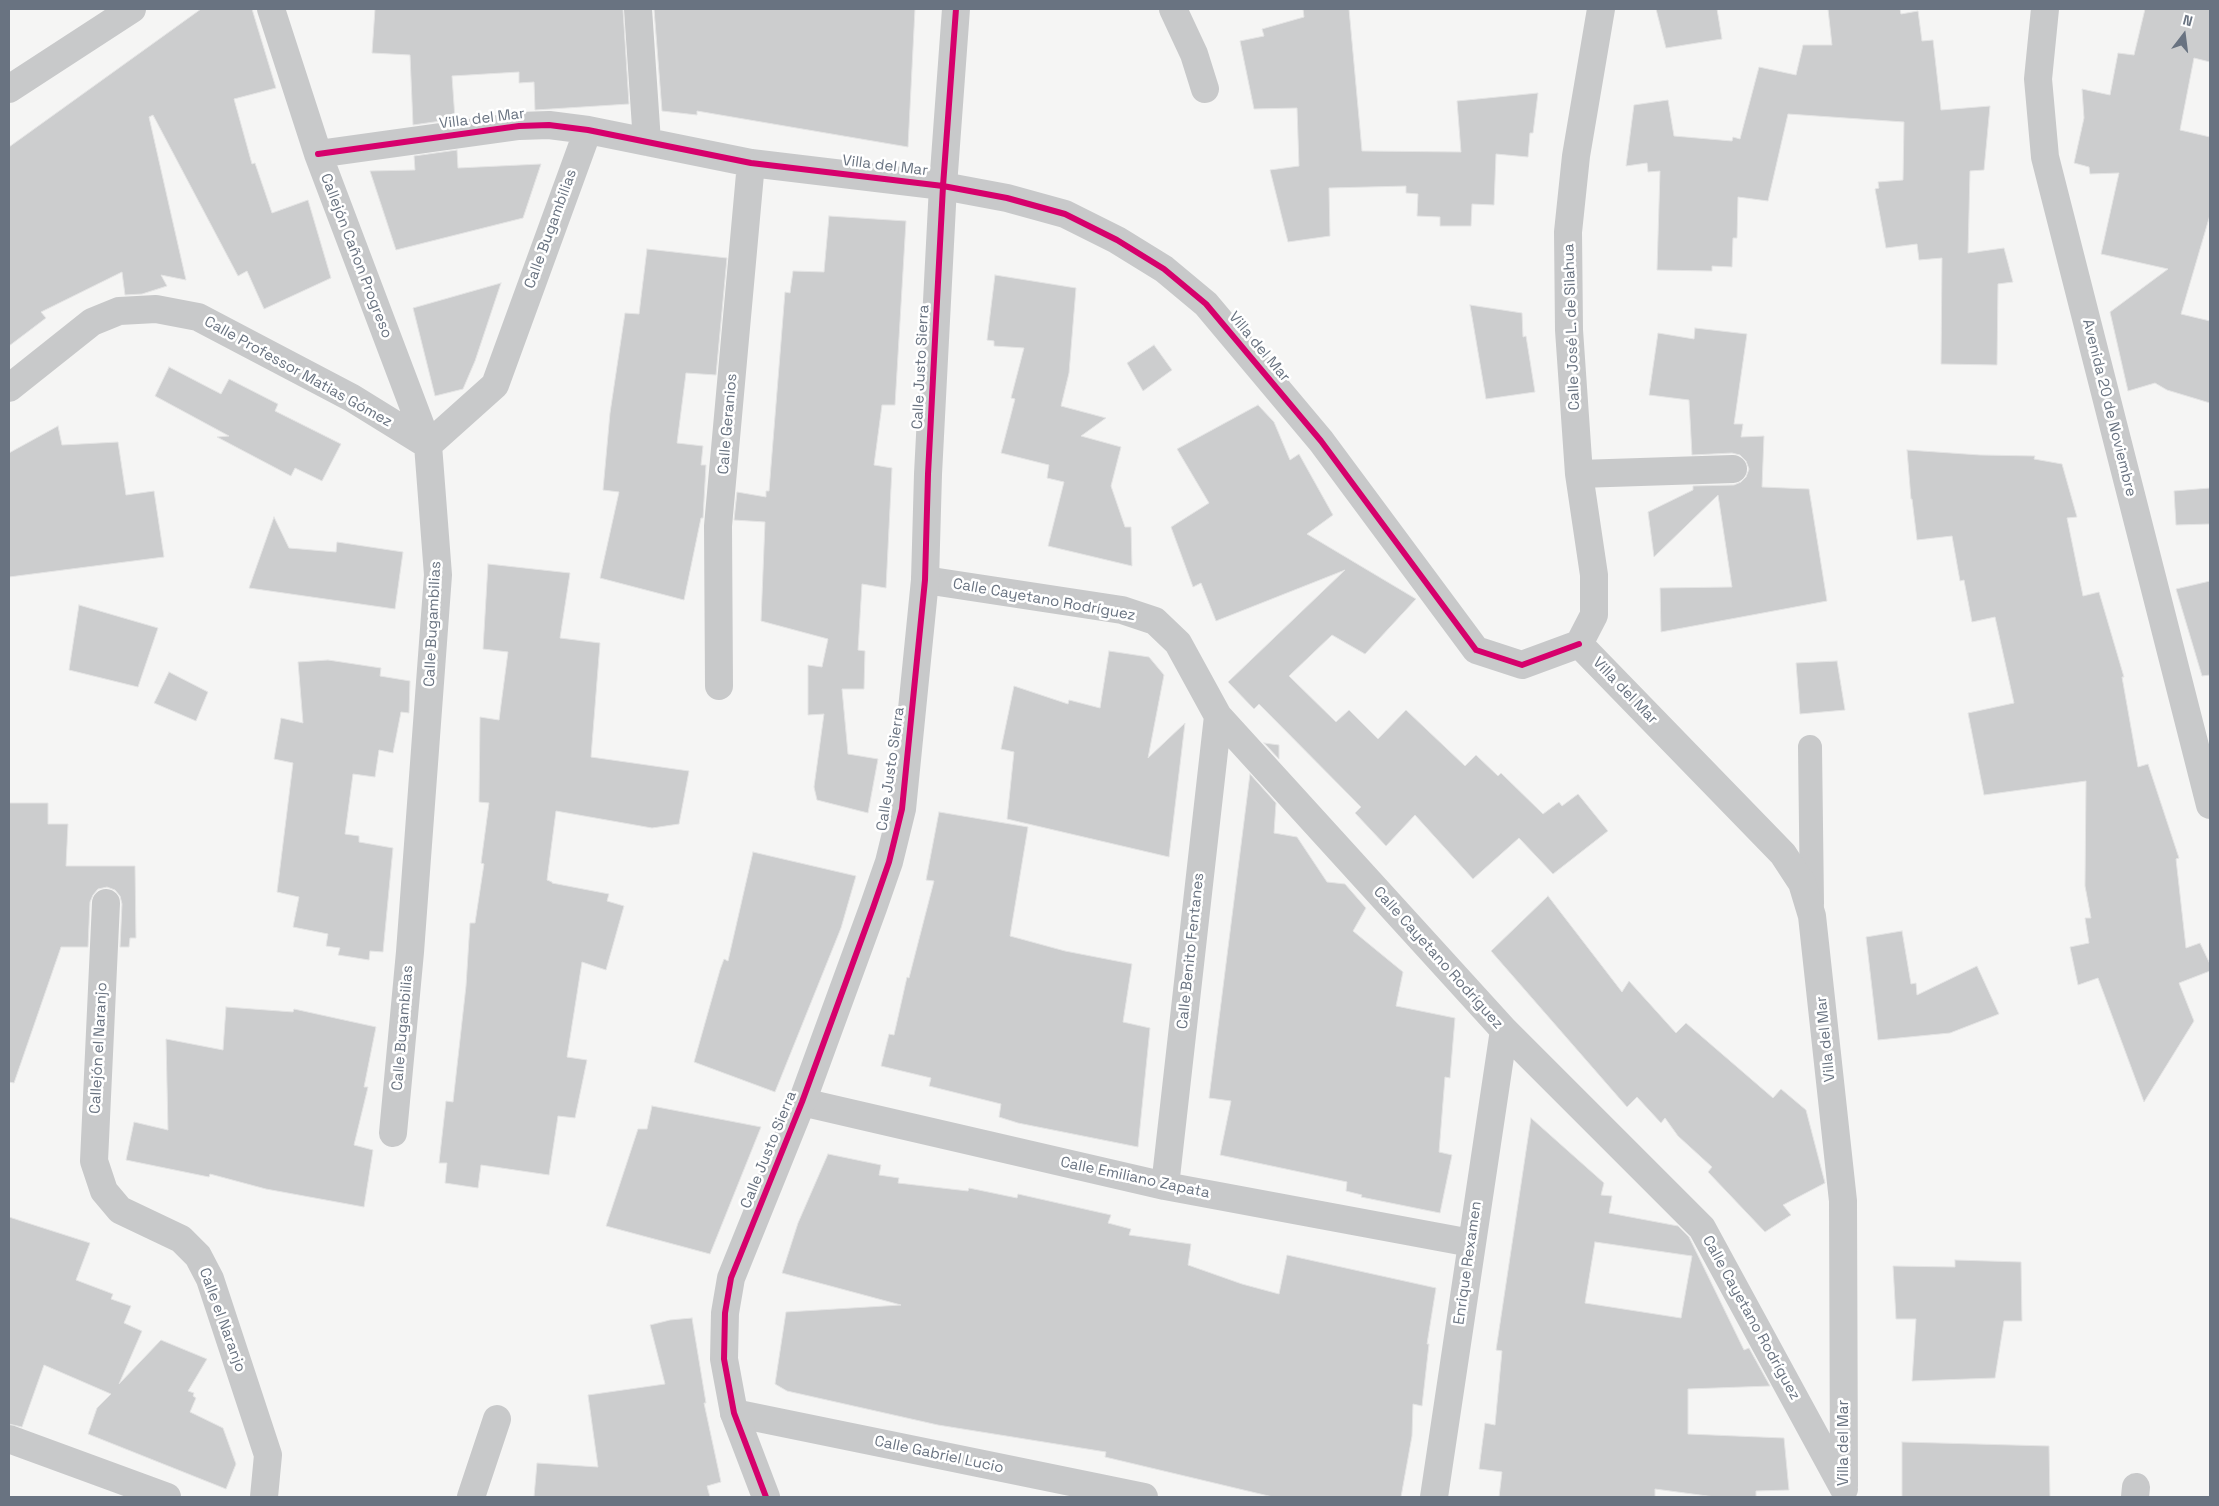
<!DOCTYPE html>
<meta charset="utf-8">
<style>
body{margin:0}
#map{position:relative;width:2219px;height:1506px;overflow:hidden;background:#f5f5f4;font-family:"Space Grotesk",sans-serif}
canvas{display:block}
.frame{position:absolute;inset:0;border:10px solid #697381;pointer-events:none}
.north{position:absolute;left:2159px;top:10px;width:50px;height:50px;-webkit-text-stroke:4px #fff;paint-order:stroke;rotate:15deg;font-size:14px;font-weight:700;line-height:20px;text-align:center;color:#697381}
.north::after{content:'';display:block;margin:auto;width:18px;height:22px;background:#697381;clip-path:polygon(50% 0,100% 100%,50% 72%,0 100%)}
</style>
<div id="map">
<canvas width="2219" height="1506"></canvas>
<div class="frame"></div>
<div class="north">N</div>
</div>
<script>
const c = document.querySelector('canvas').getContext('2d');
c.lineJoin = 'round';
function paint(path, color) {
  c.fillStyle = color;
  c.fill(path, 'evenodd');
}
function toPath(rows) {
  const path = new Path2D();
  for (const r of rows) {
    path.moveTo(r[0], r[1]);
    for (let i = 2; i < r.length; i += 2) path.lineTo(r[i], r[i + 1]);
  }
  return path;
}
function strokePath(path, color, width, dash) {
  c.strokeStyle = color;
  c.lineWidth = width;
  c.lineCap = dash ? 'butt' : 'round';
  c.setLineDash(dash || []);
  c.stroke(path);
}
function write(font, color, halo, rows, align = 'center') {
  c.font = font + ' "Space Grotesk",sans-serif';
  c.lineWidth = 5;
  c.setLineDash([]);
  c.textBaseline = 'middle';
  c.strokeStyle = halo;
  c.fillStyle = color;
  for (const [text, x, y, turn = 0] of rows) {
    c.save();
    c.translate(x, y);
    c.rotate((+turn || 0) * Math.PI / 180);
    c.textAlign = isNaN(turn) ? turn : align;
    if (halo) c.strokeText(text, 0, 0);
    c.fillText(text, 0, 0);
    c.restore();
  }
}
const building = toPath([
 [201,9,252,9,276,88,234,99,252,164,255,163,272,213,308,200,331,278,264,309,247,271,238,276,153,115,149,117,186,280,161,275,167,286,142,294,125,295,122,272,41,312,46,318,9,346,9,147,201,9],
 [375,9,623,9,629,104,535,110,534,82,519,83,519,72,452,76,455,119,413,125,410,55,372,53,375,9],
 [654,9,915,9,908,147,697,111,697,115,662,111,654,9],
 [1303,9,1349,9,1362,151,1461,152,1457,101,1538,93,1533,133,1530,133,1528,157,1496,154,1494,205,1472,204,1471,226,1440,226,1440,217,1417,216,1418,194,1406,193,1406,186,1329,188,1330,236,1288,242,1270,170,1299,166,1297,108,1254,109,1240,41,1264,36,1262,29,1304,17,1303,9],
 [1656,9,1717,9,1722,39,1666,48,1656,9],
 [1828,9,1900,9,1901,14,1918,11,1922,41,1933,40,1941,110,1990,106,1984,170,1970,171,1968,253,2004,248,2013,282,1998,284,1997,365,1941,364,1942,258,1919,260,1917,244,1886,248,1875,189,1879,188,1878,182,1903,180,1904,122,1788,114,1768,201,1738,197,1737,238,1733,238,1732,267,1712,266,1712,271,1657,270,1660,171,1648,172,1647,163,1626,166,1634,105,1668,100,1674,136,1732,141,1733,137,1740,139,1759,67,1796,75,1803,45,1832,45,1828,9],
 [2145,9,2210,9,2210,62,2194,58,2180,130,2210,137,2210,215,2181,314,2210,321,2210,403,2167,390,2155,383,2128,391,2110,312,2168,269,2101,254,2119,173,2090,174,2089,167,2074,163,2084,118,2082,89,2110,95,2118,53,2134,55,2145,9],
 [457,150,458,168,541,164,523,218,396,250,370,171,415,170,414,156,457,150],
 [829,216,906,221,895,405,882,405,874,465,892,468,886,588,862,584,858,650,865,651,864,689,842,689,848,754,878,759,868,813,817,800,814,787,824,714,808,715,808,665,822,667,828,639,761,621,765,522,734,520,737,492,766,497,766,491,769,491,785,292,790,293,793,271,824,272,829,216],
 [647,249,727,258,716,375,686,373,677,443,703,446,701,465,706,465,703,518,701,518,684,600,600,578,619,492,603,490,610,413,625,313,639,314,647,249],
 [995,275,1076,288,1069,373,1061,406,1106,418,1081,436,1121,447,1111,486,1125,527,1131,527,1132,566,1048,546,1064,482,1047,478,1049,465,1001,453,1015,399,1011,398,1024,348,994,346,994,341,987,340,995,275],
 [501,283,475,361,463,389,435,396,413,308,501,283],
 [1470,305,1522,313,1523,337,1526,336,1535,392,1486,399,1470,305],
 [1695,328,1747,334,1734,424,1743,424,1741,437,1764,436,1762,487,1809,489,1827,601,1661,632,1660,588,1732,587,1718,495,1654,557,1648,512,1693,490,1693,486,1734,485,1741,482,1746,477,1749,469,1746,461,1740,455,1732,453,1692,455,1689,400,1649,395,1658,333,1694,339,1695,328],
 [1154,345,1172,370,1143,391,1127,363,1154,345],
 [169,367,221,394,229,379,278,404,275,411,341,444,322,481,295,468,291,476,217,437,229,436,155,396,169,367],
 [1258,405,1274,422,1290,460,1299,454,1333,515,1307,534,1416,599,1365,654,1332,635,1289,676,1336,722,1349,710,1378,739,1406,710,1465,766,1476,755,1498,776,1501,773,1543,814,1559,802,1562,806,1578,794,1608,831,1553,874,1519,838,1473,879,1415,815,1386,846,1355,813,1361,807,1259,704,1254,709,1228,682,1345,570,1216,621,1201,583,1193,587,1171,527,1209,503,1177,449,1258,405],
 [58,426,62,445,118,442,126,495,154,491,164,557,9,577,9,453,58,426],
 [1907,450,1980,455,2035,456,2034,459,2062,464,2077,517,2067,518,2083,596,2099,592,2124,677,2122,677,2138,767,2148,764,2179,858,2176,859,2186,948,2200,943,2210,964,2210,971,2179,983,2194,1021,2144,1102,2098,978,2078,985,2070,947,2089,943,2085,918,2091,918,2085,886,2086,781,1984,795,1968,713,2014,703,1995,617,1972,622,1964,580,1960,581,1952,536,1917,540,1912,499,1911,499,1907,450],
 [2210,488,2210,524,2176,525,2174,491,2210,488],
 [274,517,289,548,336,552,337,542,403,552,395,609,249,588,274,517],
 [488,564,570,573,560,638,600,643,591,757,689,771,679,824,652,828,556,811,547,880,552,882,552,883,609,894,607,901,624,906,606,970,582,962,567,1057,587,1060,575,1118,558,1116,549,1175,481,1165,478,1188,445,1183,447,1163,439,1163,446,1101,453,1102,466,986,470,923,475,923,484,864,481,863,489,803,479,802,480,717,499,720,508,652,483,649,488,564],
 [2210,581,2210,675,2202,676,2176,589,2210,581],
 [79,605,158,628,138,687,69,670,79,605],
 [1109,651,1149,657,1164,675,1148,758,1185,723,1169,857,1007,819,1014,752,1001,749,1014,686,1068,704,1069,700,1100,708,1109,651],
 [328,660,381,668,380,676,410,681,409,713,401,712,393,753,379,750,375,777,353,774,345,834,359,836,359,842,393,848,383,952,370,951,369,960,338,955,340,948,326,946,328,934,293,927,299,897,277,892,293,763,274,759,281,718,303,723,298,662,328,660],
 [1837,661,1845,710,1800,714,1796,663,1837,661],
 [169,672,208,692,196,721,154,703,169,672],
 [1264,743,1279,745,1279,759,1264,743],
 [1250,774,1276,803,1274,833,1297,837,1327,882,1345,884,1366,908,1353,931,1403,972,1396,1006,1455,1018,1450,1078,1445,1077,1439,1152,1452,1155,1440,1213,1361,1197,1362,1195,1346,1191,1347,1182,1220,1155,1231,1101,1209,1098,1250,774],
 [9,803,48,803,48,824,68,824,66,866,135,866,136,938,130,938,129,947,120,947,122,904,120,896,115,890,107,887,98,889,93,895,90,902,88,947,61,947,14,1083,9,1082,9,803],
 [939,812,1028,827,1010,936,1065,951,1132,964,1123,1022,1150,1028,1138,1147,1018,1123,999,1117,1001,1104,929,1086,931,1078,881,1066,889,1034,894,1035,907,977,909,978,934,881,926,880,939,812],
 [753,852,856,876,841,928,775,1092,694,1062,720,970,724,959,728,961,753,852],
 [1548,896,1622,992,1629,981,1676,1033,1686,1023,1773,1098,1781,1089,1806,1110,1825,1183,1783,1205,1791,1215,1765,1232,1708,1172,1712,1167,1678,1136,1665,1118,1661,1123,1637,1097,1627,1107,1491,951,1548,896],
 [1902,931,1911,984,1916,983,1917,995,1977,966,1999,1014,1950,1033,1878,1040,1866,937,1902,931],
 [226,1007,293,1012,294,1009,376,1027,364,1087,368,1087,354,1145,373,1150,364,1207,266,1189,210,1174,209,1177,126,1160,134,1122,168,1130,166,1039,223,1050,226,1007],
 [652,1106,761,1127,710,1254,606,1226,638,1129,647,1129,652,1106],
 [1531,1118,1604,1183,1601,1195,1612,1196,1609,1213,1678,1226,1689,1237,1744,1350,1749,1348,1770,1386,1688,1389,1688,1434,1784,1438,1789,1490,1756,1491,1756,1497,1715,1497,1655,1489,1655,1497,1499,1497,1502,1472,1479,1469,1485,1423,1495,1425,1502,1351,1496,1350,1531,1118],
 [1595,1242,1692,1256,1681,1318,1585,1303,1595,1242],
 [828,1154,881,1165,879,1175,899,1178,898,1183,968,1191,969,1188,1017,1198,1018,1194,1111,1215,1108,1223,1131,1229,1129,1235,1191,1244,1188,1265,1242,1284,1279,1294,1287,1255,1436,1288,1427,1344,1429,1344,1422,1406,1413,1404,1412,1436,1401,1497,1273,1497,1105,1457,1106,1452,938,1425,787,1391,775,1384,786,1312,901,1305,782,1273,798,1223,828,1154],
 [9,1217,90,1243,76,1280,113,1294,111,1299,131,1306,124,1323,142,1331,119,1384,161,1340,207,1359,188,1391,194,1393,193,1396,196,1398,190,1412,223,1428,236,1464,226,1489,88,1434,97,1408,111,1394,44,1365,22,1427,9,1424,9,1217],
 [1955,1260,2021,1262,2022,1321,2004,1321,1995,1378,1912,1381,1916,1319,1896,1319,1893,1266,1955,1267,1955,1260],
 [692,1318,706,1403,704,1403,721,1482,707,1486,710,1497,534,1497,537,1463,598,1467,588,1395,665,1384,650,1325,670,1320,692,1318],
 [1902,1442,2049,1446,2050,1497,1902,1497,1902,1442]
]);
const service = toPath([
 [1810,747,1812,904]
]);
const minor = toPath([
 [271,9,318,154,428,445,438,575,410,952,393,1133],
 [638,9,647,142],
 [1173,9,1194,54,1205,89],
 [9,89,132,9],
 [318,154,519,126,549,125,588,130,751,163,943,186,1007,198,1065,214,1117,240,1164,269,1206,304,1321,441,1476,650,1522,665,1579,644],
 [9,388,92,322,119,311,156,309,198,317,352,398,428,445],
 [428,445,495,385,588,130],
 [1579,474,1733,469],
 [925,580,1122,610,1155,621,1178,643,1218,716,1504,1030,1702,1228,1844,1489],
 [1579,644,1783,854,1802,883,1812,916,1843,1201,1844,1486],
 [1579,644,1594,615,1594,575,1579,474,1569,330,1568,232,1576,156,1601,9],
 [719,686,718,526,751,163],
 [106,903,94,1161,104,1191,120,1210,181,1239,198,1256,210,1279,268,1455,264,1497],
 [802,1102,1165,1186,1471,1243],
 [1165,1186,1218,716],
 [734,1413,1144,1497],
 [9,1439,167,1497],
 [471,1497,497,1419],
 [1434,1497,1504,1030],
 [2135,1497,2136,1487]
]);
const tertiary = toPath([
 [2045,9,2038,79,2045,157,2210,805],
 [766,1497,734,1413,724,1359,725,1313,731,1278,802,1102,873,908,889,862,902,809,925,580,928,474,943,186,956,9]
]);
const cycleway = toPath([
 [318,154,519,126,549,125,588,130,751,163,943,186,1007,198,1065,214,1117,240,1164,269,1206,304,1321,441,1476,650,1522,665,1579,644],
 [766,1497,734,1413,724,1359,725,1313,731,1278,802,1102,873,908,889,862,902,809,925,580,928,474,943,186,956,9]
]);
const streetNames = [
 ["Villa del Mar",482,119,-7],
 ["Villa del Mar",885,166,7],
 ["Calle Bugambilias",551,229,-70],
 ["Callejón Cañon Progreso",356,256,69],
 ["Calle José L. de Silahua",1572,327,-92],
 ["Villa del Mar",1259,347,50],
 ["Calle Justo Sierra",921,367,-87],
 ["Calle Professor Matias Gómez",298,372,29],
 ["Avenida 20 de Noviembre",2109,408,76],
 ["Calle Geranios",728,424,-85],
 ["Calle Cayetano Rodríguez",1044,600,10],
 ["Calle Bugambilias",433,624,-87],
 ["Villa del Mar",1625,691,46],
 ["Calle Justo Sierra",891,769,-82],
 ["Calle Benito Fentanes",1191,951,-84],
 ["Calle Cayetano Rodríguez",1438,958,48],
 ["Calle Bugambilias",403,1028,-85],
 ["Villa del Mar",1826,1039,-96],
 ["Callejón el Naranjo",99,1048,-87],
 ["Calle Justo Sierra",769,1150,-68],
 ["Calle Emiliano Zapata",1135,1178,12],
 ["Enrique Rexamen",1468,1263,-82],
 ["Calle Cayetano Rodríguez",1751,1318,61],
 ["Calle el Naranjo",222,1320,70],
 ["Villa del Mar",1844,1443,-90],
 ["Calle Gabriel Lucio",939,1455,12]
];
paint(building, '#cccdce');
strokePath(building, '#e4e4e4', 1);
strokePath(service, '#c8c9ca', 24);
strokePath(minor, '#c8c9ca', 28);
strokePath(tertiary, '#c8c9ca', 28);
strokePath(cycleway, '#d6006c', 6);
write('15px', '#697381', '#fff', streetNames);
</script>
